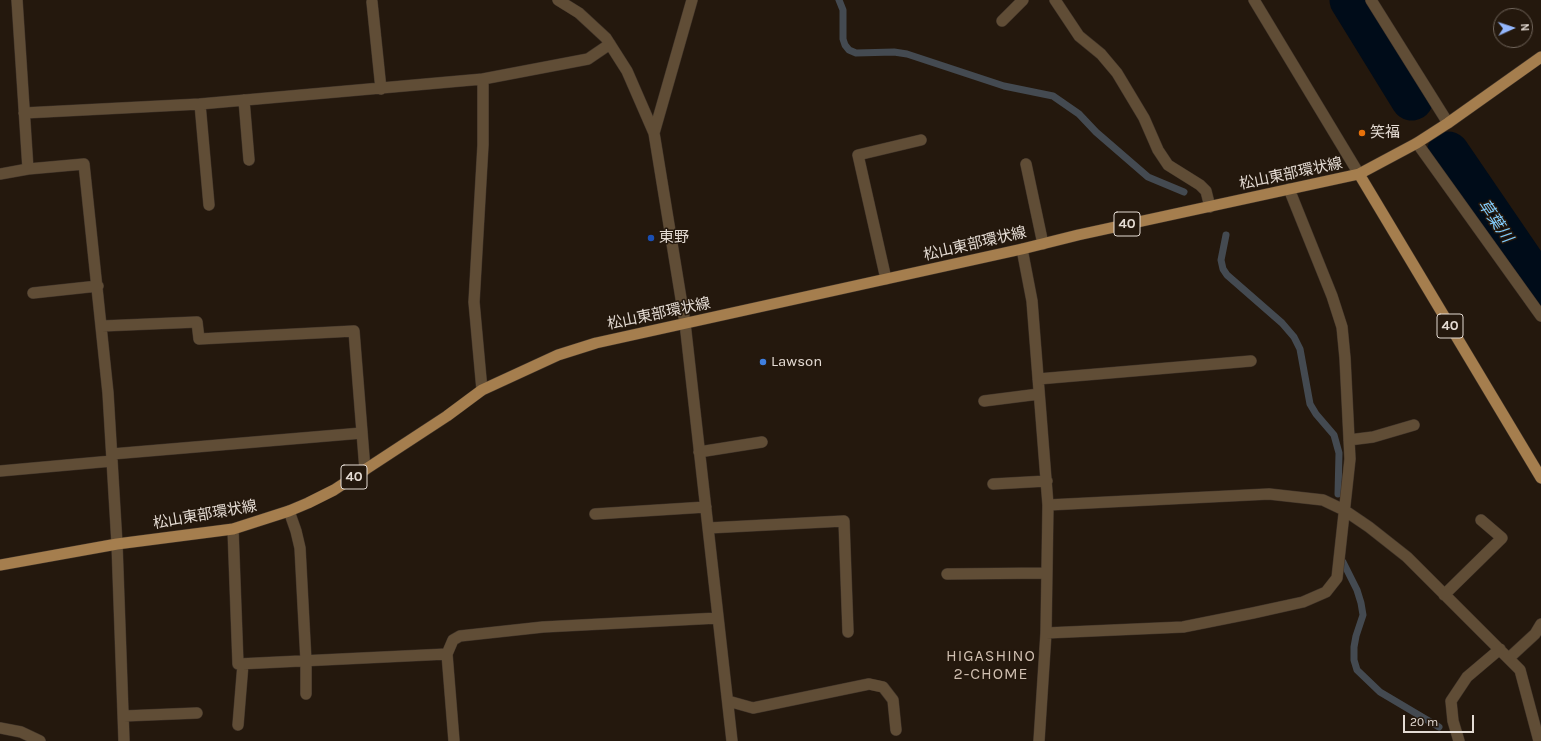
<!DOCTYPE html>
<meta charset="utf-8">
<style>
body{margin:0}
#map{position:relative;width:1541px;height:741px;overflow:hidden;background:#24180d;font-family:Karla,sans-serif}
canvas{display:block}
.north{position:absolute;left:1493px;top:8px;width:40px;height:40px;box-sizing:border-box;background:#24180d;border:1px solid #71665c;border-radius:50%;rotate:87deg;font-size:11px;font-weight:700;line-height:16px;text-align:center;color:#e4dbd3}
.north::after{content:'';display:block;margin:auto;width:14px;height:18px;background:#94b7fd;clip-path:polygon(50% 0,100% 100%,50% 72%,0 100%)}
.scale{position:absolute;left:1403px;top:715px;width:71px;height:18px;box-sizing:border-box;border:2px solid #e4dbd3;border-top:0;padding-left:5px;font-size:12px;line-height:14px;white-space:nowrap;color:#e4dbd3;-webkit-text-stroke:3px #24180d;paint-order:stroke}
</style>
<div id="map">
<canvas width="1541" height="741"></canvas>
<div class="north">N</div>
<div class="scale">20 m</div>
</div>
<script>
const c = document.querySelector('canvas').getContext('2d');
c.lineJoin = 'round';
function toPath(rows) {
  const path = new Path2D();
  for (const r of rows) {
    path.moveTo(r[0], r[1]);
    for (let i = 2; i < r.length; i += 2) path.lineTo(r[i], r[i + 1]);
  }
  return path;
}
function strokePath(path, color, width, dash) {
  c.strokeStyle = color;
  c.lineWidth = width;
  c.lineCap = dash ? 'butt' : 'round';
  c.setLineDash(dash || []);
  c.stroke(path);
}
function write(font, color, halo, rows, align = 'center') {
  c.font = font + ' Karla,"Noto Sans JP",sans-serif';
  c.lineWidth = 3;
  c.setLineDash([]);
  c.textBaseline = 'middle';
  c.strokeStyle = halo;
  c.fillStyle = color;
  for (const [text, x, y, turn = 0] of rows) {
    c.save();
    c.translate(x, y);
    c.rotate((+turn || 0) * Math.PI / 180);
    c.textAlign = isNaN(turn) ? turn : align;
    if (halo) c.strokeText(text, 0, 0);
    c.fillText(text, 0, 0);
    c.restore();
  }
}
const stream = toPath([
 [839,0,843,10,843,39,845,45,849,50,856,53,894,52,907,54,1004,86,1053,96,1079,114,1096,132,1148,177,1184,192],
 [1226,235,1221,260,1223,269,1227,275,1282,323,1294,337,1300,349,1310,404,1316,414,1334,435,1339,453,1338,494],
 [1343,562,1357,590,1361,603,1363,615,1356,636,1354,647,1354,660,1357,670,1380,692,1439,727]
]);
const river = toPath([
 [1351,0,1412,99],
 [1448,153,1541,289]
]);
const minor = toPath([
 [17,0,28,169],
 [558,0,579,13,606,38,627,71,654,133,685,323,732,741],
 [1055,0,1079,36,1101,54,1117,73,1144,118,1158,150,1168,165,1200,185,1206,191,1210,207],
 [1371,0,1448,123],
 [372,2,381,89],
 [1002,21,1023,0],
 [483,79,588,59,610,44],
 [244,100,249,160],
 [200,104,209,205],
 [24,113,200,104,483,79,483,145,474,302,482,390],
 [654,133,692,0],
 [1417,143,1541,316],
 [1026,164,1043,244],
 [0,174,28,169,84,164,108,393,117,544,124,741],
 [1022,249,1032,301,1048,505,1046,633,1039,741],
 [886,279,858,155,921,140],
 [33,293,98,286],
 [102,326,197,322,199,339,354,331,365,470],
 [1038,379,1251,361],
 [984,401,1039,394],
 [1349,440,1373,437,1414,425],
 [699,452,762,442],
 [112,454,362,433],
 [0,471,112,461],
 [993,484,1047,481],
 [1048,505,1269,494,1323,500,1344,510,1369,527,1407,557,1520,670,1539,741],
 [289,511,296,531,300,548,306,661,306,694],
 [595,514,706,507],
 [708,528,844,521,848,632],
 [233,529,238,664,447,654],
 [947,574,1047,573],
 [1444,595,1502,538,1481,520],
 [1046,633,1183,627,1253,613,1303,602,1326,592,1337,578,1350,459,1345,358,1342,327,1332,296,1289,189],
 [1509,658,1535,634,1541,624],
 [728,701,753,708,869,684,883,687,893,700,896,730],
 [124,716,197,713],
 [238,725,243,664],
 [0,728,21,732,40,741],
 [454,741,447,654,453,640,460,636,543,627,718,618],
 [1459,741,1453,721,1451,701,1467,677,1500,649]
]);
const tertiary = toPath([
 [1254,0,1359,174]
]);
const primary = toPath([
 [1359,174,1541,478],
 [0,565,117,544,233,529,289,511,308,503,334,490,447,416,482,390,558,355,596,343,1022,249,1078,235,1359,174,1417,143,1448,123,1541,57]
]);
const markers = [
 [1362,133,4,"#e8710a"],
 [651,238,4,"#1a4fb4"],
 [763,362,4,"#3f7fe0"]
];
const shields = [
 [1127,224,26],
 [1450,326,26],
 [354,477,26]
];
const shieldNames = [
 ["40",1127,224],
 ["40",1450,326],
 ["40",354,477]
];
const poiNames = [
 ["笑福",1370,133],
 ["東野",659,238],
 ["Lawson",771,362]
];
const streetNames = [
 ["松山東部環状線",1291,174,-12],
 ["松山東部環状線",975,244,-13],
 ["松山東部環状線",659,314,-12],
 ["松山東部環状線",205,515,-10]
];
const waterNames = [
 ["草葉川",1495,221,56]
];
const neighbourhoodNames = [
 ["HIGASHINO",991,656],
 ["2-CHOME",991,674]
];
strokePath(stream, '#444a51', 7);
strokePath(river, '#000c19', 43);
strokePath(minor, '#3f3329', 12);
strokePath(tertiary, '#3f3329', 12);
strokePath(primary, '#3f3329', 12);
strokePath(minor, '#604d36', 11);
strokePath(tertiary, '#604d36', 11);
strokePath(primary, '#a57e4e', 11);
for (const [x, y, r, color] of markers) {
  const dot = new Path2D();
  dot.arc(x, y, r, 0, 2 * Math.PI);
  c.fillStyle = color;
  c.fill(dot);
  strokePath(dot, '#24180d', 1.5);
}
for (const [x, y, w] of shields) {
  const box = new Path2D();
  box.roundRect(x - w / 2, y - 12, w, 24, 3);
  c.fillStyle = '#24180d';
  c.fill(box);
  strokePath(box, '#e4dbd3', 1);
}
write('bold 14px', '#e4dbd3', null, shieldNames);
write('15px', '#e4dbd3', '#24180d', poiNames, 'left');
write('15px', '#e4dbd3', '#24180d', streetNames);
write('italic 16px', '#82ccfc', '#24180d', waterNames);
c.letterSpacing = '1px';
write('16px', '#d0bfb0', '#24180d', neighbourhoodNames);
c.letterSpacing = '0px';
</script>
